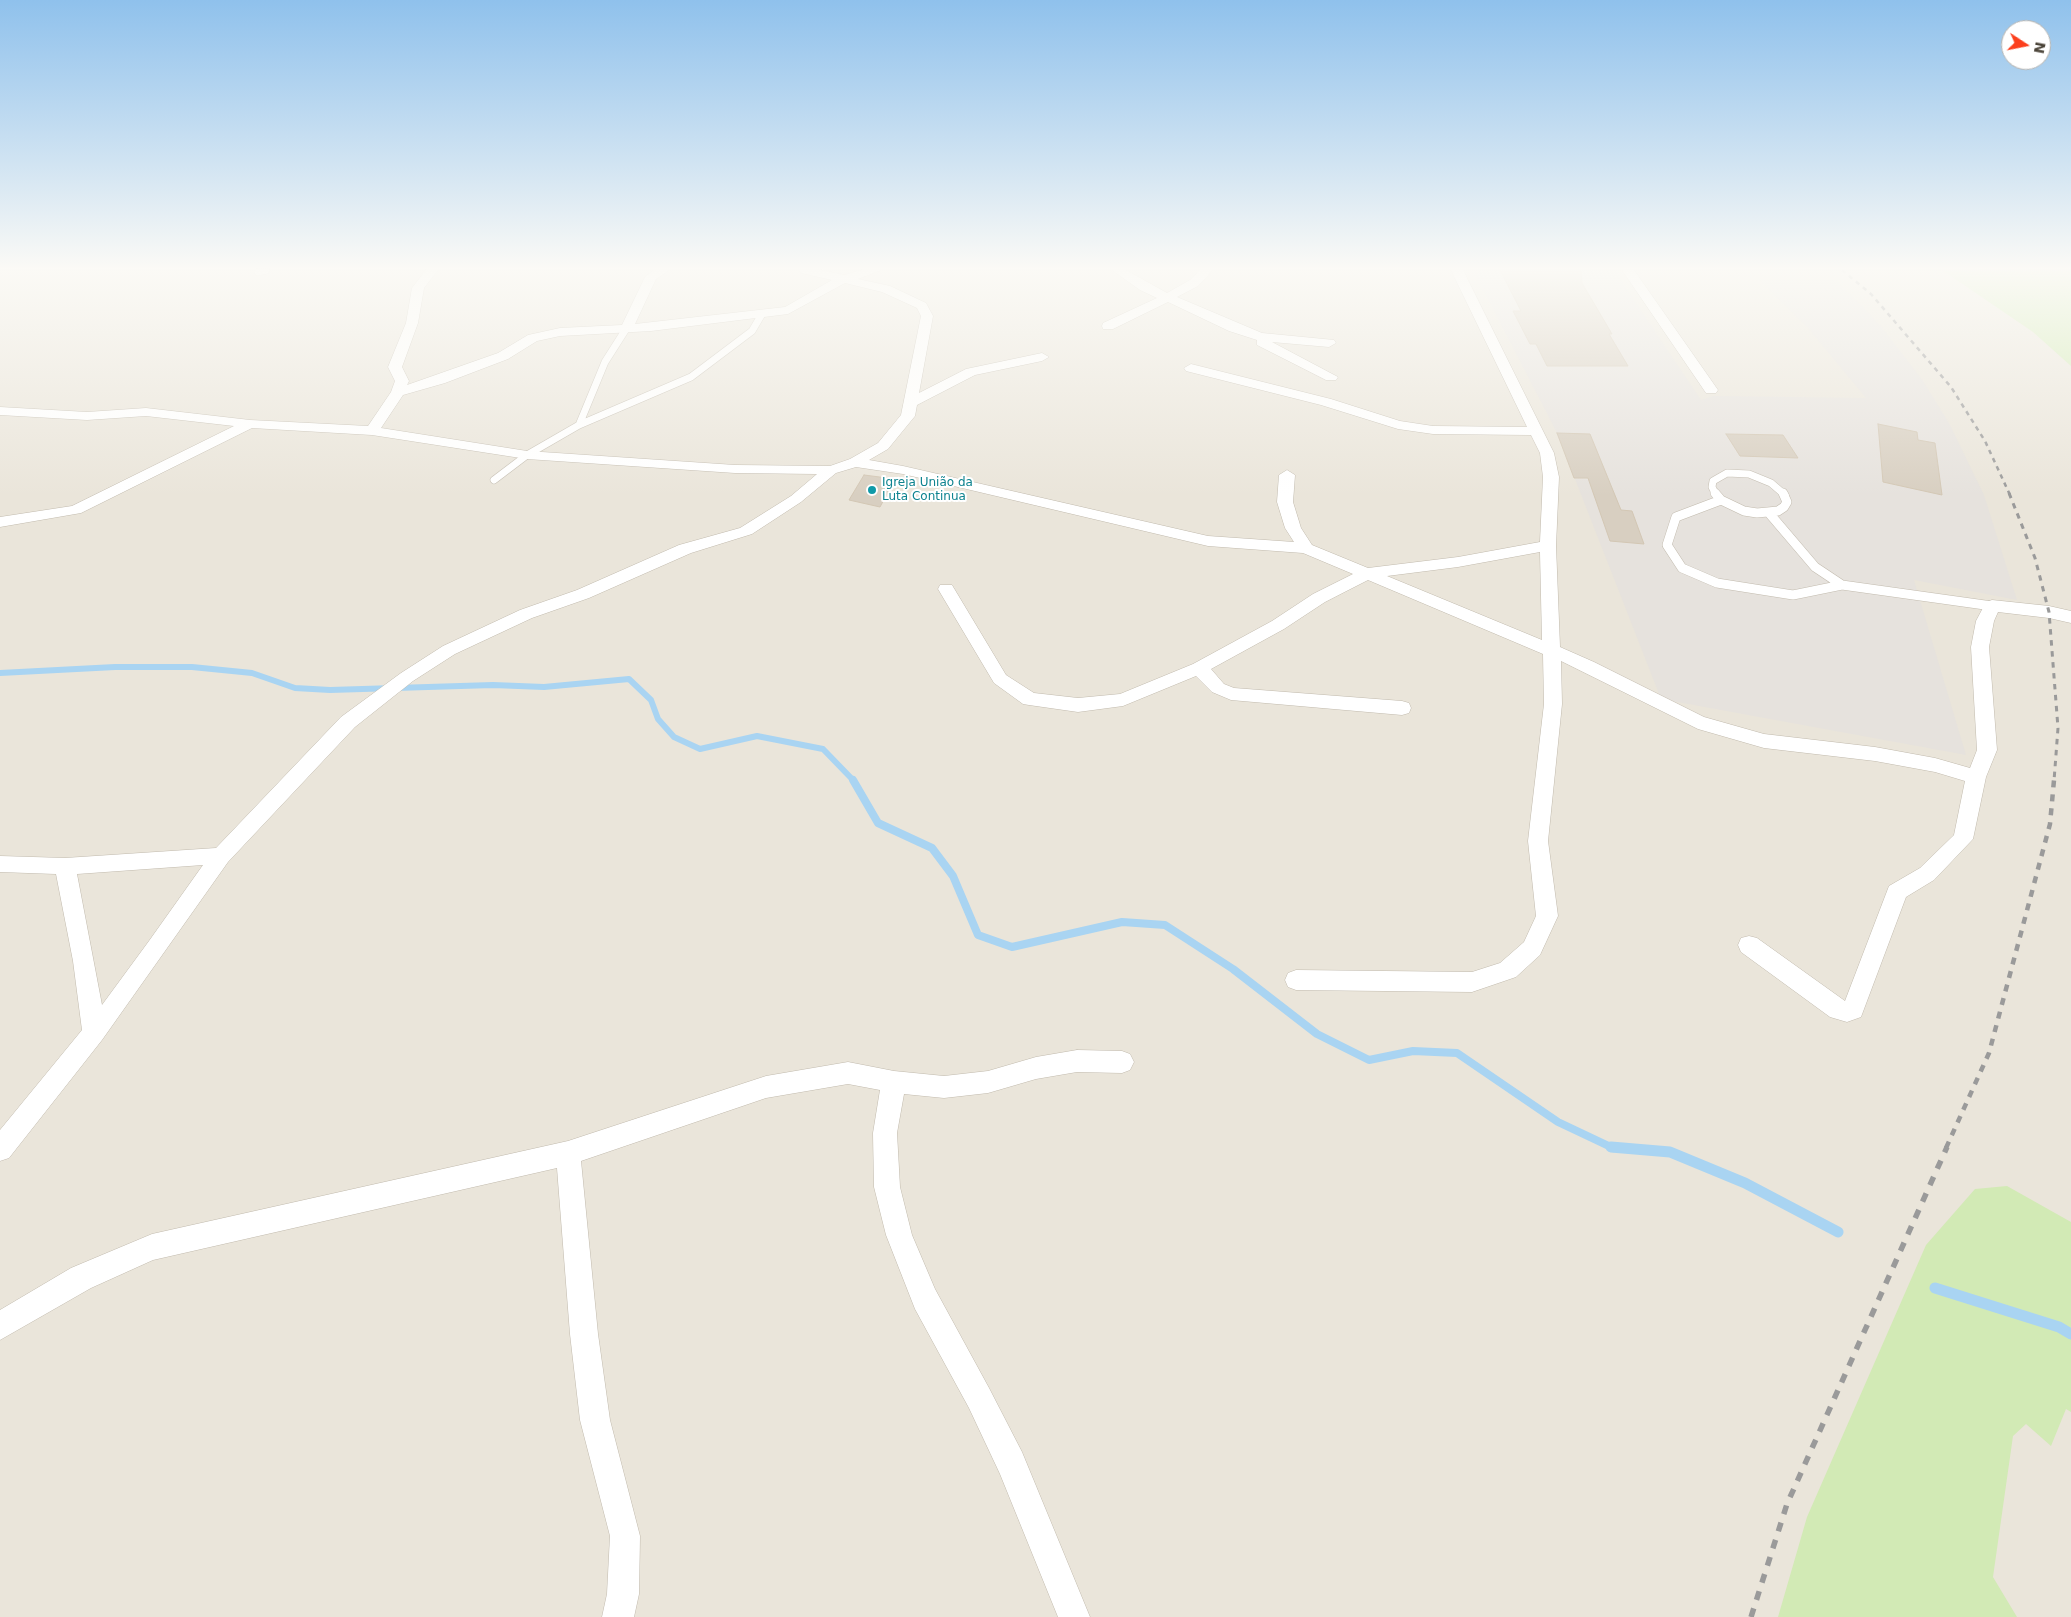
<!DOCTYPE html>
<meta charset="utf-8">
<style>
body{margin:0}
#map{position:relative;width:2071px;height:1617px;overflow:hidden;background:#f6f3ec;font-family:"DejaVu Sans",sans-serif}
canvas{display:block}
.north{position:absolute;left:2001px;top:20px;width:50px;height:50px;box-sizing:border-box;background:#fff;border:1px solid #b7b4b0;border-radius:50%;rotate:101deg;font-size:14px;font-weight:700;line-height:20px;text-align:center;color:#4b4439}
.north::after{content:'';display:block;margin:auto;width:18px;height:22px;background:#fc3f1d;clip-path:polygon(50% 0,100% 100%,50% 72%,0 100%)}
</style>
<div id="map">
<canvas width="2071" height="1617"></canvas>
<div class="north">N</div>
</div>
<script>
const c = document.querySelector('canvas').getContext('2d');
c.lineJoin = 'round';
function paint(path, color) {
  c.fillStyle = color;
  c.fill(path, 'evenodd');
}
function toPath(rows) {
  const path = new Path2D();
  for (const r of rows) {
    path.moveTo(r[0], r[1]);
    for (let i = 2; i < r.length; i += 2) path.lineTo(r[i], r[i + 1]);
  }
  return path;
}
function strokePath(path, color, width, dash) {
  c.strokeStyle = color;
  c.lineWidth = width;
  c.lineCap = dash ? 'butt' : 'round';
  c.setLineDash(dash || []);
  c.stroke(path);
}
function write(font, color, halo, rows, align = 'center') {
  c.font = font + ' "DejaVu Sans",sans-serif';
  c.lineWidth = 4;
  c.setLineDash([]);
  c.textBaseline = 'middle';
  c.strokeStyle = halo;
  c.fillStyle = color;
  for (const [text, x, y, turn = 0] of rows) {
    c.save();
    c.translate(x, y);
    c.rotate((+turn || 0) * Math.PI / 180);
    c.textAlign = isNaN(turn) ? turn : align;
    if (halo) c.strokeText(text, 0, 0);
    c.fillText(text, 0, 0);
    c.restore();
  }
}
const residential = toPath([
 [0,270,2071,270,2071,1617,0,1617]
]);
const industrial = toPath([
 [1473,270,1614,270,1701,400,1714,396,1866,398,1807,327,1759,280,1835,280,1861,305,1884,330,1923,381,1949,423,1984,495,2017,600,1914,580,1966,755,1661,699,1557,433]
]);
const green = toPath([
 [1942,270,2071,270,2071,366,2033,332],
 [2007,1186,2071,1222,2071,1412,2066,1409,2051,1446,2026,1424,2013,1436,1993,1577,2017,1617,1778,1617,1807,1517,1926,1245,1975,1189]
]);
const streamFar2 = toPath([
 [0,673,115,667,192,667,252,673,295,688,330,690,493,685,544,687,629,679,651,700,658,719,674,737,700,749,757,736,823,749,854,781]
]);
const streamFar1 = toPath([
 [853,780,878,823,932,848,953,876,978,935,1012,947,1122,922,1165,925,1233,969,1317,1034,1369,1060,1413,1051,1457,1053,1558,1122,1613,1148]
]);
const stream = toPath([
 [1611,1147,1670,1152,1745,1183,1838,1232],
 [1935,1288,2059,1327,2071,1334]
]);
const building = toPath([
 [1500,270,1581,270,1582,283,1612,334,1609,334,1628,366,1547,366,1536,344,1530,344,1513,311,1521,311,1500,270],
 [1878,424,1917,432,1918,440,1935,443,1942,495,1883,482,1878,424],
 [1557,433,1590,434,1621,510,1632,511,1644,544,1610,541,1588,478,1574,478,1557,433],
 [1726,434,1783,435,1798,458,1740,456,1726,434],
 [864,475,895,479,880,507,849,500,864,475]
]);
const laneFar1 = toPath([
 [258,272,266,270],
 [579,425,605,362,626,329],
 [494,480,527,455,579,425,691,377,752,331,762,314],
 [1716,495,1712,487,1713,481,1727,473,1749,474,1771,483,1785,495]
]);
const lane = toPath([
 [1715,493,1721,500,1744,511,1757,513,1778,511,1784,507,1787,502,1783,493],
 [1721,500,1676,517,1667,545,1682,568,1717,583,1793,595,1842,585,1815,567,1769,513],
 [1842,585,1992,606]
]);
const street = toPath([
 [426,270,438,270,424,288,418,323,402,367,409,381,407,385,498,353,528,335,560,328,622,325,645,277,654,270,669,270,656,279,635,324,785,307,832,280,801,273,799,270,821,270,844,275,862,270,881,270,858,279,890,286,926,303,933,316,919,393,966,369,1042,353,1049,357,1042,361,975,375,917,405,915,416,888,449,869,460,903,466,1208,536,1294,542,1285,528,1277,502,1279,475,1287,470,1295,475,1293,502,1301,528,1312,545,1368,568,1458,557,1540,542,1543,477,1540,453,1531,435,1433,434,1398,429,1321,405,1186,371,1184,368,1191,364,1331,399,1400,421,1433,426,1527,427,1451,270,1463,270,1554,453,1559,477,1556,546,1560,647,1594,662,1704,717,1764,734,1875,747,1935,758,1970,768,1977,750,1971,647,1976,621,1986,602,1992,600,2049,606,2071,611,2071,623,2049,618,1998,612,1994,621,1989,647,1997,750,1986,777,1973,839,1934,880,1906,897,1861,1017,1847,1022,1830,1017,1741,952,1738,945,1741,938,1749,936,1757,938,1845,1001,1889,886,1920,868,1954,835,1965,781,1935,772,1875,761,1764,748,1698,729,1561,661,1562,704,1548,841,1558,916,1540,955,1516,977,1472,992,1296,990,1288,987,1285,980,1288,973,1296,970,1472,972,1500,963,1524,942,1536,916,1528,841,1544,704,1543,654,1368,580,1325,602,1284,629,1211,669,1224,684,1234,688,1402,701,1409,703,1411,708,1409,713,1402,715,1231,700,1212,692,1196,676,1123,706,1078,712,1029,705,1023,704,994,683,938,589,940,585,952,585,1006,675,1034,693,1078,698,1120,694,1193,664,1272,621,1313,594,1353,574,1303,553,1208,546,903,474,856,467,836,473,801,502,752,534,691,553,589,598,532,618,455,654,413,681,355,727,228,862,102,1040,9,1158,0,1161,0,1130,82,1030,73,961,56,874,0,872,0,856,65,858,216,848,341,717,401,673,443,646,520,610,577,590,679,545,740,528,791,496,817,474,735,473,527,459,372,435,252,428,81,513,0,527,0,517,72,506,234,426,146,416,87,420,0,415,0,407,87,412,146,408,250,420,368,426,391,392,395,381,388,367,406,323,412,288,426,270],
 [845,283,882,292,917,308,921,316,901,415,878,443,850,459,830,466,735,465,527,451,381,428,403,395,445,383,508,359,537,341,560,336,651,331,788,314,845,283],
 [1540,552,1542,640,1387,576,1458,567,1540,552],
 [203,865,149,941,102,1005,77,874,203,865],
 [1112,270,1126,270,1167,293,1190,280,1200,270,1213,270,1198,286,1177,297,1262,333,1334,340,1336,343,1329,347,1272,342,1338,377,1336,380,1326,380,1257,345,1257,340,1229,331,1168,302,1113,329,1103,329,1102,326,1103,323,1157,298,1140,290,1112,270],
 [1622,270,1634,270,1718,390,1716,393,1706,393,1622,270],
 [1077,1050,1122,1051,1130,1054,1134,1062,1130,1070,1122,1073,1077,1072,1036,1079,988,1093,944,1098,904,1094,897,1133,900,1187,912,1235,935,1289,989,1388,1022,1452,1090,1617,1058,1617,1000,1474,969,1408,915,1309,886,1235,874,1187,873,1133,880,1090,848,1084,766,1098,581,1161,598,1334,610,1420,640,1536,639,1594,634,1617,602,1617,607,1594,610,1536,580,1420,570,1334,557,1168,153,1260,91,1288,0,1340,0,1310,71,1268,152,1234,568,1141,766,1076,848,1062,894,1071,944,1076,988,1071,1036,1057,1077,1050]
]);
const railFar3 = toPath([
 [1842,270,1871,294,1951,387,1985,441,2010,495]
]);
const railFar2 = toPath([
 [2009,493,2035,558,2049,612,2058,728,2054,781]
]);
const railFar1 = toPath([
 [1946,1148,1989,1053,2050,824,2054,780]
]);
const rail = toPath([
 [1751,1617,1787,1504,1947,1147]
]);
const markers = [
 [872,490,5,"#0f9aa8"]
];
const farCulturenames = [
 ["Igreja União da",882,483],
 ["Luta Continua",882,497]
];
paint(residential, '#eae5da');
paint(industrial, '#e6e2dd');
paint(green, '#d2eab5');
strokePath(streamFar2, '#a9d4f2', 6);
strokePath(streamFar1, '#a9d4f2', 8);
strokePath(stream, '#a9d4f2', 11);
paint(building, '#d8cfc1');
strokePath(building, '#d3c7b4', 1);
strokePath(laneFar1, '#c2bbae', 8);
strokePath(lane, '#c2bbae', 10);
strokePath(street, '#c2bbae', 1);
strokePath(laneFar1, '#fff', 7);
strokePath(lane, '#fff', 9);
paint(street, '#fff');
strokePath(railFar3, '#9a9a9a', 2.5, [4.5, 4.5]);
strokePath(railFar2, '#9a9a9a', 3, [5.5, 5.5]);
strokePath(railFar1, '#9a9a9a', 4.5, [7, 7]);
strokePath(rail, '#9a9a9a', 5.5, [9, 9]);
const sky = c.createLinearGradient(0, 0, 0, 496);
sky.addColorStop(0, '#8fc1ec');
sky.addColorStop(0.54, '#fbfaf6');
sky.addColorStop(1, '#fbfaf600');
c.fillStyle = sky;
c.fillRect(0, 0, 2071, 496);
for (const [x, y, r, color] of markers) {
  const dot = new Path2D();
  dot.arc(x, y, r, 0, 2 * Math.PI);
  c.fillStyle = color;
  c.fill(dot);
  strokePath(dot, '#fff', 2);
}
write('12px', '#0d838f', '#fff', farCulturenames, 'left');
</script>
